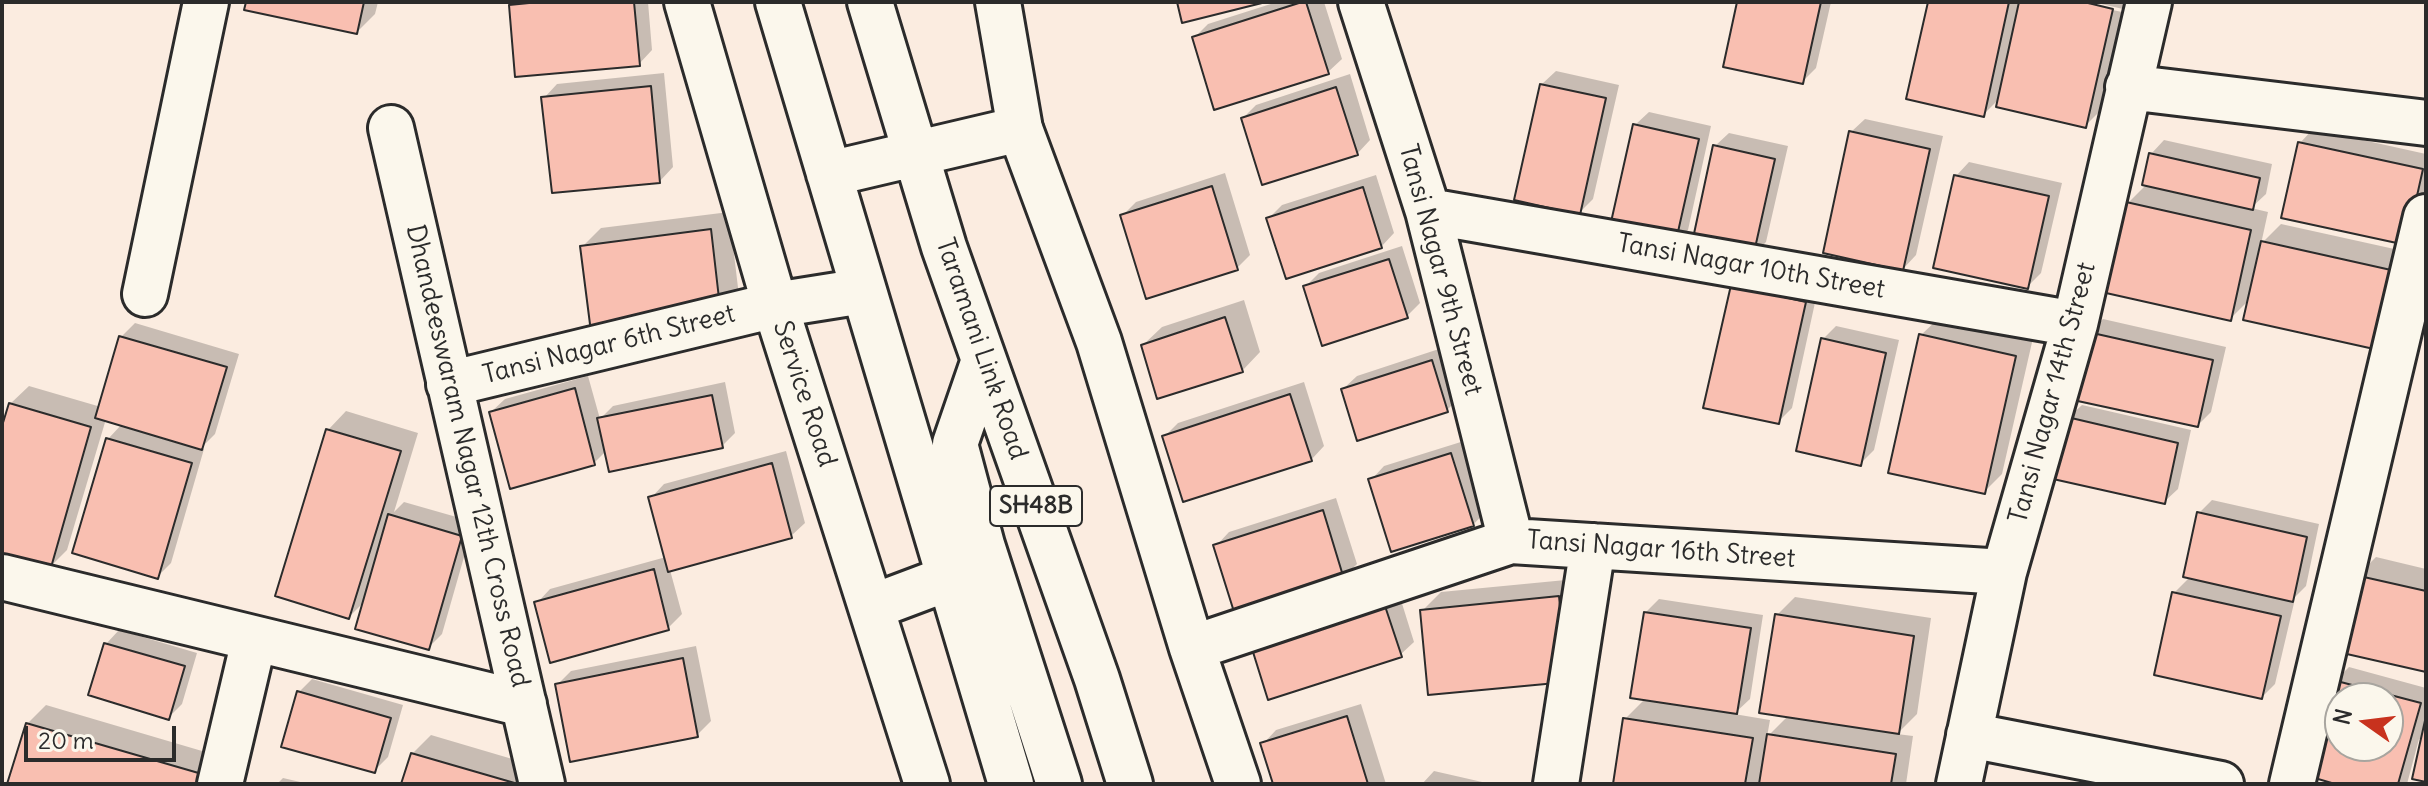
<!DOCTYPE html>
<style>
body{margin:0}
#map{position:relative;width:2428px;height:786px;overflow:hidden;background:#fbece0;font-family:Delius,sans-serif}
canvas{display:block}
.frame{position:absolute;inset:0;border:4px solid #2b2b2b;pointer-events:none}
.north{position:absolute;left:2324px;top:682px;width:80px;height:80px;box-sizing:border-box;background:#fbf7ec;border:2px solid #a8a59f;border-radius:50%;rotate:284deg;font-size:22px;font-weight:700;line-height:32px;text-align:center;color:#2b2b2b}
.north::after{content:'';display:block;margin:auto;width:28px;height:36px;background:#c8321e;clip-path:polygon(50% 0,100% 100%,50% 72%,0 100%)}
.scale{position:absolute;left:24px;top:726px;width:152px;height:36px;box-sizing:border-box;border:4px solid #2b2b2b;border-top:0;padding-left:10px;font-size:24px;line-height:28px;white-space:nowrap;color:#2b2b2b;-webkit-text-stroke:6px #fbf7ec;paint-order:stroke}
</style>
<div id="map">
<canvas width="2428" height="786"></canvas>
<div class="frame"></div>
<div class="north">N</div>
<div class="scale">20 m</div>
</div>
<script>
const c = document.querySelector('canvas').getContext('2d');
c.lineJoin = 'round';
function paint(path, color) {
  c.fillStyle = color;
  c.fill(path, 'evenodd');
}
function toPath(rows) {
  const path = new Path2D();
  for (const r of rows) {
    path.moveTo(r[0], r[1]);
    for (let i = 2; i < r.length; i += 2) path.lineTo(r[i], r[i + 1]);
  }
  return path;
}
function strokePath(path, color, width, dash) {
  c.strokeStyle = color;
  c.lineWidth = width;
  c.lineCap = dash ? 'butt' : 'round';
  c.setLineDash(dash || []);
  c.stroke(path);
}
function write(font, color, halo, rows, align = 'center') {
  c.font = font + ' Delius,sans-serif';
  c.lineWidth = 7;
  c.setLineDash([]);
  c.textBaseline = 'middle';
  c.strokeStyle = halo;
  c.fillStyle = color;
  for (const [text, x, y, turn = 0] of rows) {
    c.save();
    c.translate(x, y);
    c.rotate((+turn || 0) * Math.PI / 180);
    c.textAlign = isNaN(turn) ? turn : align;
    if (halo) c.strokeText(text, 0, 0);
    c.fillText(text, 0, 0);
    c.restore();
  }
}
const shadow = toPath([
 [248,2,378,2,375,14,357,32],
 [515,2,648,2,652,50,639,64,511,5],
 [1277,2,1324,2,1342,59,1328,72,1194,38,1208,24],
 [1739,2,1831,2,1816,68,1802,82],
 [1930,2,2075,2,2122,12,2099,112,2086,125,2000,98,1983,115],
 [2093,2,2124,2,2123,9],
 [1556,71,1619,85,1593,199,1579,213,1542,84],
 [664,73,673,167,660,181,544,98,557,84],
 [1350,74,1370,140,1357,154,1243,118,1256,105],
 [1649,112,1711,126,1688,230,1674,243,1635,125],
 [1865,119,1943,136,1916,255,1903,269,1851,132],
 [2313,129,2426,154,2426,197,2419,230,2300,143],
 [1729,133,1788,146,1766,242,1753,255,1715,146],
 [2164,140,2272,164,2266,194,2251,208,2268,212,2261,244,2281,224,2417,254,2400,330,2250,299,2230,319,2128,203,2147,184,2151,154],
 [1969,162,2062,183,2041,273,2027,287,1956,176],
 [1225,173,1250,255,1237,268,1122,216,1136,202],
 [1376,175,1394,233,1381,247,1269,218,1282,205],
 [729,212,739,296,720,314,582,247,601,228],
 [1402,246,1420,303,1407,316,1305,287,1319,273],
 [1746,272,1818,289,1792,408,1778,422],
 [1244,300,1260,352,1242,371,1143,345,1162,327],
 [1940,317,2033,338,2002,474,1984,492,1921,335],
 [2103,319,2226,347,2211,412,2198,425,2090,333],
 [135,323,239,354,215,434,201,448,204,449,171,563,157,577,108,439,122,424,106,419,67,550,49,568,2,555,2,433,10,404,29,386,101,407,121,337],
 [1836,326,1899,340,1874,450,1860,464,1823,339],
 [1445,347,1460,397,1447,410,1343,389,1357,376],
 [588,376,600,419,613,406,725,382,735,433,722,446,606,451,594,463,491,412,505,399],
 [1304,382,1324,446,1311,460,1164,437,1178,423],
 [2082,405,2191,430,2178,489,2164,502,2068,418],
 [346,411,418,433,394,512,404,502,474,522,442,634,428,648,365,601,349,617,277,595,328,430],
 [1464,441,1486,511,1473,525,1371,480,1384,466],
 [786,451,805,523,791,536,670,570,682,614,668,628,537,603,550,589,666,557,651,498,664,484],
 [1336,498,1357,564,1343,578,1216,546,1229,532],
 [2212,500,2319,524,2306,586,2290,602,2294,603,2275,684,2262,697,2174,593,2190,577,2199,513],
 [2376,557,2426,569,2426,670,2357,576],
 [1576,579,1584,662,1422,611,1441,592],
 [1395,581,1414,642,1400,655,1264,623],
 [1795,597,1931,618,1917,714,1897,734,1913,736,1906,784,1615,784,1625,719,1646,698,1645,613,1659,599,1763,615,1750,699,1734,714,1770,720,1767,737,1788,716,1777,615],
 [119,630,197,653,182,704,169,717,106,644],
 [696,646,711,721,697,735,557,685,571,671],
 [2349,667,2426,688,2426,780,2423,740,2419,739,2407,784,2342,784,2335,681],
 [2340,698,2388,698,2388,746,2340,746],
 [312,679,403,705,388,757,374,771,299,692],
 [1361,704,1386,784,1275,784,1263,744,1276,730],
 [46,705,219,756,211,784,9,784,27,724],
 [431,735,536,766,541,784,404,784,412,754],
 [1434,771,1491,784,1422,784],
 [283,778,309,784,277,784]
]);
const building = toPath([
 [246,2,364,2,357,34,244,10,246,2],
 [539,2,634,2,640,66,515,77,509,5,539,2],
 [1177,2,1266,2,1182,23,1177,2],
 [1302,2,1306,2,1329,74,1214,110,1192,37,1302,2],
 [1737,2,1821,2,1803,84,1723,67,1737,2],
 [1928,2,2009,2,1984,117,1906,99,1928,2],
 [2019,2,2084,2,2113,9,2086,128,1996,107,2019,2],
 [1540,84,1606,98,1580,215,1514,200,1540,84],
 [651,86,660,183,552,193,541,97,651,86],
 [1336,87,1358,155,1262,185,1241,118,1336,87],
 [1633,124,1699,139,1675,245,1609,231,1633,124],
 [1849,131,1930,149,1903,271,1823,253,1849,131],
 [2298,142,2423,169,2406,245,2281,218,2298,142],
 [1713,145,1775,159,1753,257,1692,243,1713,145],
 [2149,153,2260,178,2253,210,2142,185,2149,153],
 [1954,175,2049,196,2028,289,1933,268,1954,175],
 [1212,186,1238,270,1146,299,1120,215,1212,186],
 [1363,187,1382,248,1286,279,1266,218,1363,187],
 [2126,202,2251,230,2231,321,2106,293,2126,202],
 [711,229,721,316,591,332,580,246,711,229],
 [2261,241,2400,272,2383,351,2243,320,2261,241],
 [1389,259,1408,318,1322,346,1303,286,1389,259],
 [1731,285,1806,302,1779,424,1703,408,1731,285],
 [1225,317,1243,372,1157,399,1141,345,1225,317],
 [2088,332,2213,360,2198,427,2073,400,2088,332],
 [1919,334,2016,356,1985,494,1888,473,1919,334],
 [119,336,227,367,202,450,95,418,119,336],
 [1821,338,1886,353,1861,466,1796,451,1821,338],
 [1432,360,1448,412,1357,441,1341,389,1432,360],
 [575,388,595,465,510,489,489,412,575,388],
 [1290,394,1312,461,1183,502,1162,436,1290,394],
 [712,395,723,448,609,472,597,418,712,395],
 [9,403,91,427,50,571,2,557,2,426,9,403],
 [2067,417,2178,443,2165,504,2053,479,2067,417],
 [326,429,401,451,349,619,275,596,326,429],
 [106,438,192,463,158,579,72,553,106,438],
 [1451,453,1474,526,1391,552,1368,479,1451,453],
 [772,463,792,538,668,572,648,497,772,463],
 [1323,510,1344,579,1235,615,1213,545,1323,510],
 [2197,512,2307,537,2293,602,2183,577,2197,512],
 [388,514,462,536,429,650,355,629,388,514],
 [654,569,669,630,550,663,534,602,654,569],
 [2355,575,2426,591,2426,672,2338,652,2355,575],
 [2172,592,2281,616,2262,699,2154,675,2172,592],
 [1381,594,1402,657,1268,700,1248,636,1381,594],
 [1559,596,1567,682,1428,695,1420,610,1559,596],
 [1644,612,1751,628,1737,714,1630,698,1644,612],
 [1775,614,1914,636,1899,734,1759,713,1775,614],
 [104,643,185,666,169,720,88,695,104,643],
 [683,658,698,737,570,762,555,684,683,658],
 [2333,680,2421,703,2398,784,2335,784,2308,776,2333,680],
 [2340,698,2388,698,2388,746,2340,746,2340,698],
 [297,691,391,718,375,773,281,747,297,691],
 [1347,716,1368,784,1273,784,1260,743,1347,716],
 [2426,716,2426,782,2412,779,2426,716],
 [1623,718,1753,738,1745,784,1613,784,1623,718],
 [26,723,202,774,199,784,7,784,26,723],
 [1767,734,1896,754,1891,784,1759,784,1767,734],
 [411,753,518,784,401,784,411,753]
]);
const minor = toPath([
 [687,2,775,305,927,784],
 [998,2,1020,129,1099,342,1192,648,1238,784],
 [1361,2,1428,211,1511,541],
 [2128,87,2426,123],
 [391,128,542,784],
 [1428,211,2075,324],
 [145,294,206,2],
 [449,384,775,305,863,291],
 [2,577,524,704],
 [872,607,949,578],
 [1192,648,1511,541,2004,572],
 [1969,735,2221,784],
 [220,784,254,640],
 [1556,784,1593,546],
 [1959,784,2004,572,2075,324,2149,2],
 [2292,784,2426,217]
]);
const major = toPath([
 [778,2,1011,784],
 [870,2,944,247,1097,679,1130,784],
 [829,174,1020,129],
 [984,360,955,444,982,545,1059,784]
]);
const shields = [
 [1036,506,92]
];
const shieldNames = [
 ["SH48B",1036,506]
];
const streetNames = [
 ["Tansi Nagar 10th Street",1751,267,10],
 ["Tansi Nagar 9th Street",1440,270,75],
 ["Tansi Nagar 6th Street",609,345,-14],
 ["Taramani Link Road",981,349,71],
 ["Tansi Nagar 14th Street",2053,393,-75],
 ["Service Road",804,394,72],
 ["Dhandeeswaram Nagar 12th Cross Road",467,456,77],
 ["Tansi Nagar 16th Street",1661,550,4]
];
paint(shadow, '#0003');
paint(building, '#f9bfb1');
strokePath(building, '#2b2b2b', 2);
strokePath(minor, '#2b2b2b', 50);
strokePath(major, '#2b2b2b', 50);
strokePath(minor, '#fbf7ec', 44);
strokePath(major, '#fbf7ec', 44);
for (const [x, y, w] of shields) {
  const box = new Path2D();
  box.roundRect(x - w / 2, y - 20, w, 40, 6);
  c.fillStyle = '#fbf7ec';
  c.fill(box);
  strokePath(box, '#2b2b2b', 2);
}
write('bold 24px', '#2b2b2b', null, shieldNames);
write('26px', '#2b2b2b', '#fbf7ec', streetNames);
</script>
